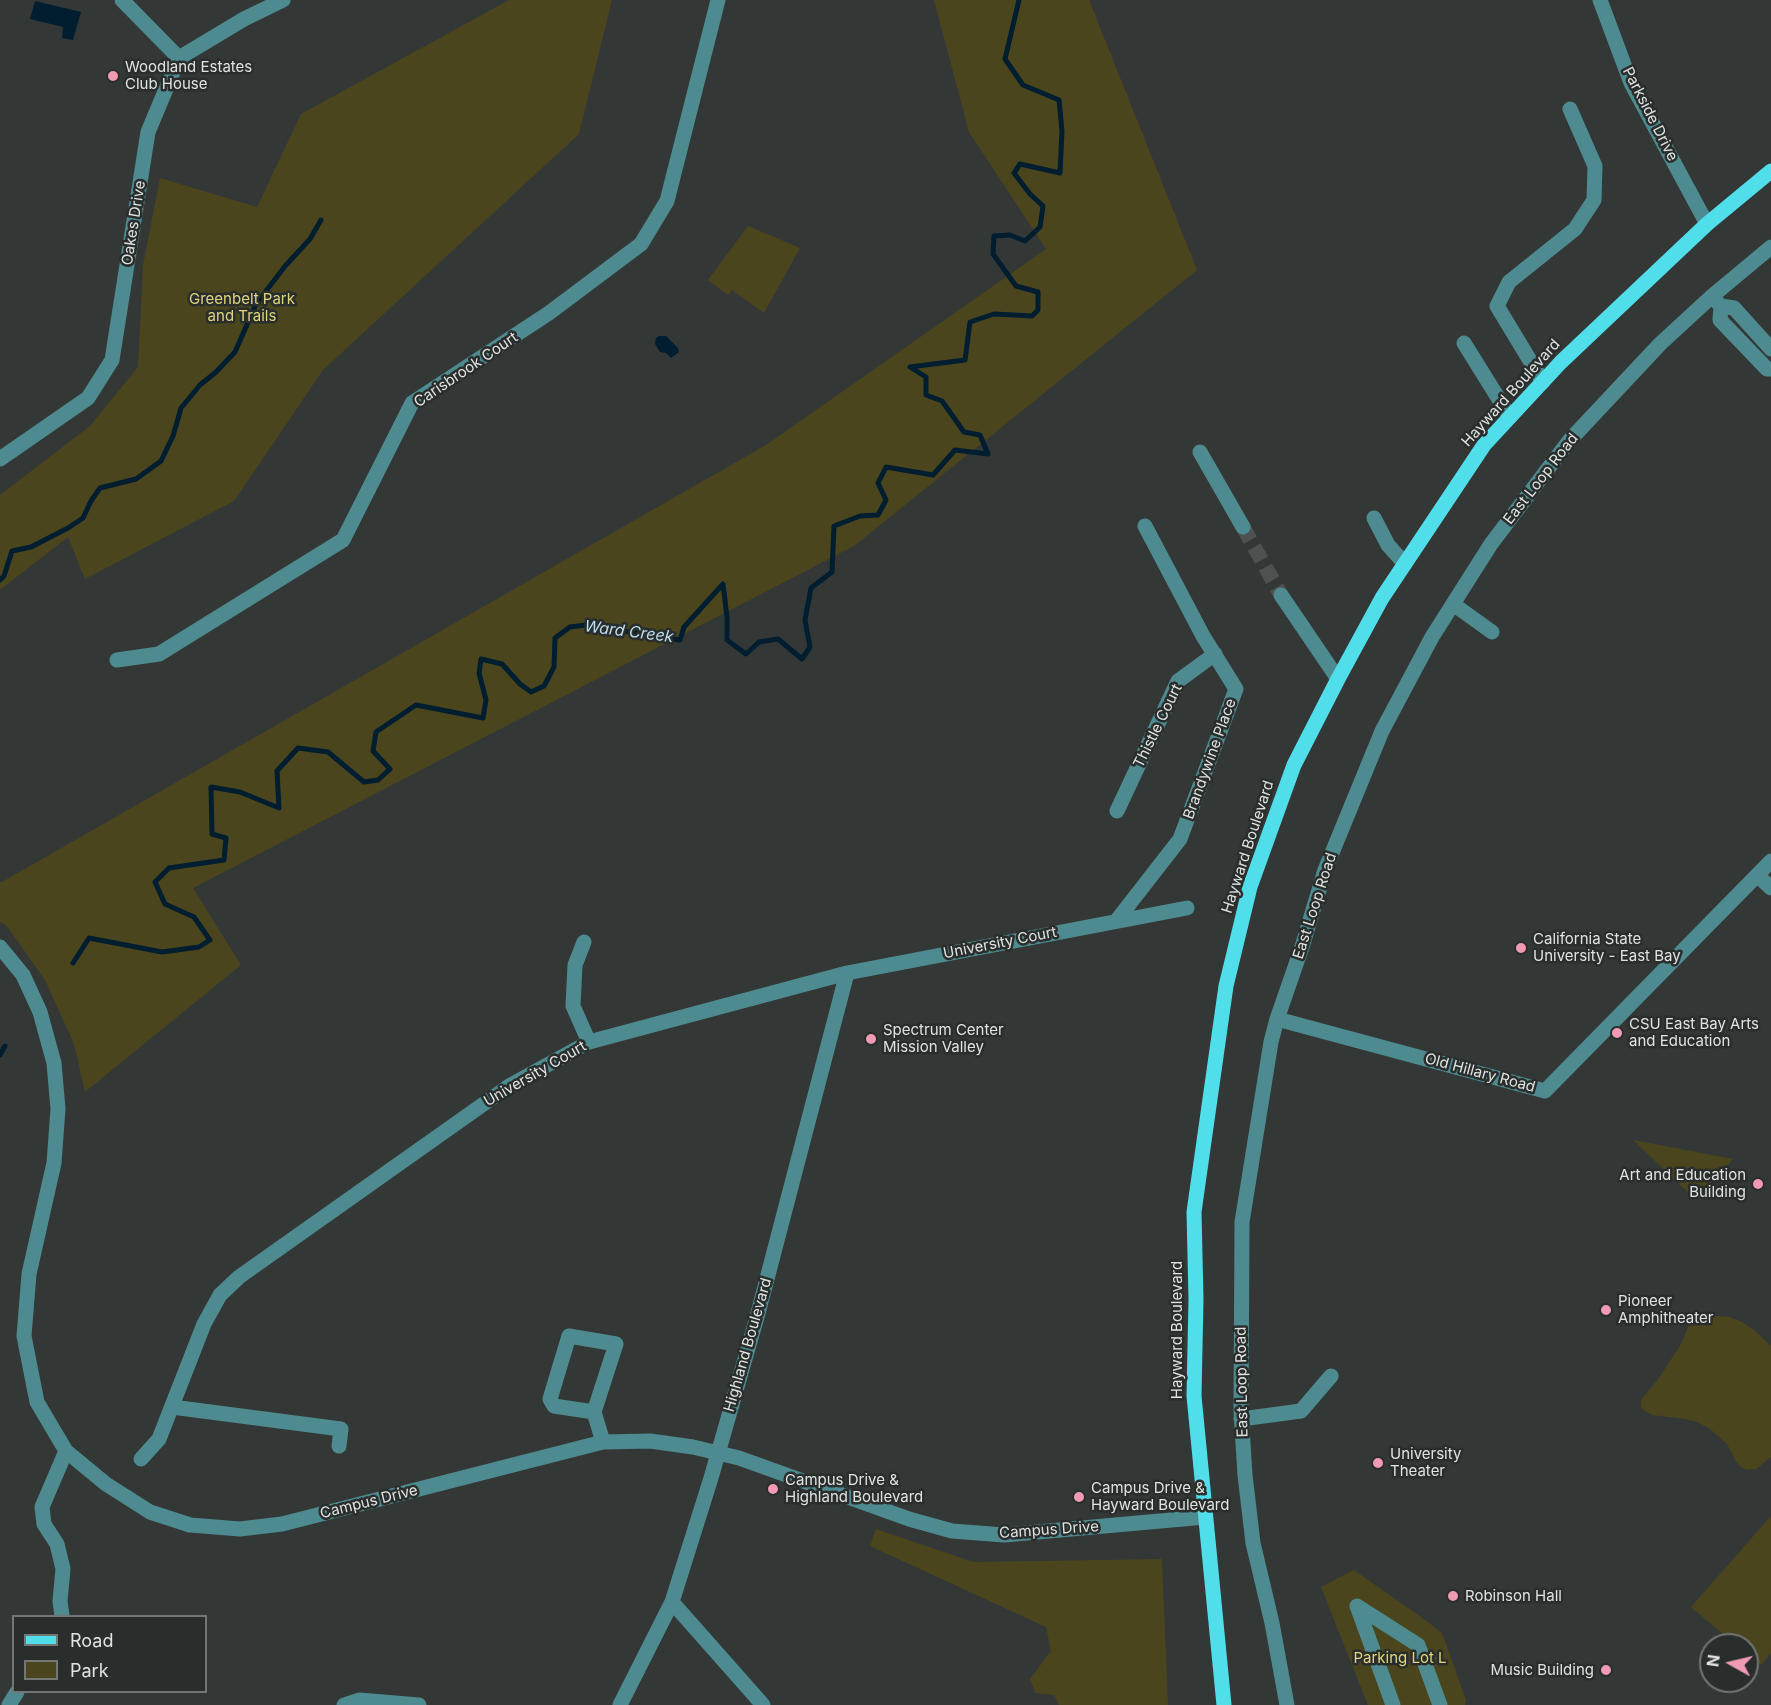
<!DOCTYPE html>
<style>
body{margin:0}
#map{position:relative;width:1771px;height:1705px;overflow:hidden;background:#333836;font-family:Inter,sans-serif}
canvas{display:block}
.legend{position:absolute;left:12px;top:1615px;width:195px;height:78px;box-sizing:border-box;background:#292e2c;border:2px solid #727674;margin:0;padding:8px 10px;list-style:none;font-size:18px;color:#dfe2e1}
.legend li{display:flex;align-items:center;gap:12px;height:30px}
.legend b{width:30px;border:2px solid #727674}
.north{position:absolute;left:1699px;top:1633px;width:60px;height:60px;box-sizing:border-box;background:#292e2c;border:2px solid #727674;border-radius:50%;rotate:278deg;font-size:16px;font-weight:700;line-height:24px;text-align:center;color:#dfe2e1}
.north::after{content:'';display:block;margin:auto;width:21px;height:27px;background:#f19ab3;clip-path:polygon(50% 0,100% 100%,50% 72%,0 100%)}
</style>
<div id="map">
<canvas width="1771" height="1705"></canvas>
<ul class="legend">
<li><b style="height:8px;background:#50dfea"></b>Road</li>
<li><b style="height:16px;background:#4b451e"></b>Park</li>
</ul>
<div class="north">N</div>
</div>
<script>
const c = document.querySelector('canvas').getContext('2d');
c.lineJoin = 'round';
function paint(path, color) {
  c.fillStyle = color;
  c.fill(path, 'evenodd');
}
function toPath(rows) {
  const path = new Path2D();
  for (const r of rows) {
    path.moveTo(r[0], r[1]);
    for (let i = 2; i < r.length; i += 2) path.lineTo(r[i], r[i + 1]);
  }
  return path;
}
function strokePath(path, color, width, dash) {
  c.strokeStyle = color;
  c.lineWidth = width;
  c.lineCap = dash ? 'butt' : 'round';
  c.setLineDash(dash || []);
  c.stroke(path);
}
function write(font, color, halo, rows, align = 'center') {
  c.font = font + ' Inter,sans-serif';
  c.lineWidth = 5;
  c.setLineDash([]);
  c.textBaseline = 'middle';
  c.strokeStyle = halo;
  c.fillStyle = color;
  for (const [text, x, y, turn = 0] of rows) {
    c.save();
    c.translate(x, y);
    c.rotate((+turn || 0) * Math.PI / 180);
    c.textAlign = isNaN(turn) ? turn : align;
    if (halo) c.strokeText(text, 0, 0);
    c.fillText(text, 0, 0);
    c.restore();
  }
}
const green = toPath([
 [509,0,612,0,579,134,323,370,234,501,85,579,68,537,0,590,0,495,90,426,138,367,143,265,160,178,257,207,301,114],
 [934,0,1089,0,1197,270,854,546,193,888,241,965,85,1092,74,1044,45,980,6,925,0,922,0,882,2,882,766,445,1046,249,969,132],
 [748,226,800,248,764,313,732,290,728,295,708,280],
 [1633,1140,1733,1159,1696,1200],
 [1703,1315,1729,1317,1742,1322,1754,1330,1771,1346,1771,1457,1756,1469,1747,1470,1741,1467,1736,1461,1727,1444,1709,1428,1697,1422,1686,1419,1652,1415,1645,1411,1641,1407,1641,1400,1659,1378,1681,1344,1692,1317],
 [1771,1516,1771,1653,1761,1665,1747,1654,1747,1645,1736,1645,1691,1607],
 [876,1529,973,1562,1162,1559,1168,1705,1059,1705,1054,1695,1036,1693,1030,1679,1051,1651,1046,1627,870,1546],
 [1354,1570,1425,1620,1442,1633,1466,1700,1465,1705,1368,1705,1321,1587]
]);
const water = toPath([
 [35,1,81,12,73,40,62,38,63,27,30,19],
 [659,336,666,336,678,348,679,352,671,358,666,353,660,352,655,344,656,338]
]);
const stream = toPath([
 [0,580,4,576,12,551,31,547,68,528,83,518,91,501,100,488,136,479,161,461,173,436,181,408,200,385,216,372,235,352,256,304,286,265,310,239,321,220],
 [73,963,89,938,162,952,199,947,210,940,194,917,165,904,155,882,169,868,224,860,226,838,212,834,211,787,240,792,279,808,277,771,298,748,328,752,364,782,378,780,390,769,373,751,376,732,416,705,483,718,486,700,479,673,481,659,502,664,520,684,531,692,544,686,554,667,555,638,570,627,586,625,680,640,684,627,723,584,727,617,727,640,746,654,759,642,778,639,802,659,810,647,805,620,811,588,832,572,834,526,860,516,878,515,886,500,878,483,886,467,933,475,955,450,988,454,980,435,964,432,942,401,926,395,926,377,910,367,965,360,970,322,994,314,1032,316,1038,310,1038,292,1016,286,993,254,994,236,1010,235,1025,241,1040,227,1043,206,1030,194,1014,173,1020,164,1060,173,1062,131,1059,100,1023,85,1005,59,1019,0],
 [0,1055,5,1046]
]);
const minorTunnel = toPath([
 [1243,527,1281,595]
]);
const minor = toPath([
 [122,0,179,58],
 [1600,0,1631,83,1707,224],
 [1714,299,1721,306,1734,308,1771,349],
 [1721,306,1720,320,1767,369,1771,369],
 [1464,343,1510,417],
 [1543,382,1497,306,1509,282,1575,229,1594,200,1595,166,1570,109],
 [1200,452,1243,527],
 [0,459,88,398,112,360,148,132,179,58,244,19,283,0],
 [1374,518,1388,545,1405,564],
 [1281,595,1338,679],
 [1453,604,1492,632],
 [117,660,159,654,343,540,412,403,549,313,641,244,667,201,718,0],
 [1117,811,1178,681,1215,654],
 [1757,875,1771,888],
 [1117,920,1180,839,1236,689,1203,636,1145,526],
 [584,942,575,965,573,1006,589,1042],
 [0,947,23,975,40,1012,54,1063,58,1109,54,1163,29,1274,24,1336,37,1402,66,1451,106,1484,150,1512,190,1525,240,1529,282,1524,603,1442,650,1441,693,1447,739,1458,909,1519,952,1531,1004,1535,1205,1517],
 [1277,1019,1545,1091,1771,861],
 [172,1407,341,1429,339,1446],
 [594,1412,554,1406,550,1399,569,1336,616,1344,594,1412,603,1442],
 [1241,1419,1301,1411,1331,1376],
 [141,1459,159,1439,204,1324,220,1295,239,1277,509,1086,589,1042,847,973,1187,908],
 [672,1602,763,1705],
 [62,1616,60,1601,63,1569,57,1544,44,1524,42,1507,66,1451],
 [9,1705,17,1692],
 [344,1705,359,1700,419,1705],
 [620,1705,672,1602,711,1478,757,1317,847,973],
 [1287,1705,1272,1623,1253,1543,1245,1475,1241,1411,1242,1222,1271,1042,1277,1019,1302,947,1325,870,1382,731,1432,637,1491,544,1569,441,1660,344,1711,297,1771,247],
 [1393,1705,1357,1606,1418,1645,1440,1705]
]);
const major = toPath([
 [1224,1705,1194,1396,1196,1299,1194,1212,1226,986,1250,887,1294,765,1338,679,1382,598,1484,445,1561,362,1707,224,1771,171]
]);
const markers = [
 [113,76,6,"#f19ab3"],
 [1521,948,6,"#f19ab3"],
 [1617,1033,6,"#f19ab3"],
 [871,1039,6,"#f19ab3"],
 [1758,1184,6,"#f19ab3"],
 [1606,1310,6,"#f19ab3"],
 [1378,1463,6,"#f19ab3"],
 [773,1489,6,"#f19ab3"],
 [1079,1497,6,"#f19ab3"],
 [1453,1596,6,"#f19ab3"],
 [1606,1670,6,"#f19ab3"]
];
const poiNames = [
 ["Woodland Estates",125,67],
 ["Club House",125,84],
 ["California State",1533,939],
 ["University - East Bay",1533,956],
 ["CSU East Bay Arts",1629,1024],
 ["and Education",1629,1041],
 ["Spectrum Center",883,1030],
 ["Mission Valley",883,1047],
 ["Art and Education",1746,1175,"right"],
 ["Building",1746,1192,"right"],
 ["Pioneer",1618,1301],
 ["Amphitheater",1618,1318],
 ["University",1390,1454],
 ["Theater",1390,1471],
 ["Campus Drive &",785,1480],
 ["Highland Boulevard",785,1497],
 ["Campus Drive &",1091,1488],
 ["Hayward Boulevard",1091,1505],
 ["Robinson Hall",1465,1596],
 ["Music Building",1594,1670,"right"]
];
const streetNames = [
 ["Parkside Drive",1650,114,63],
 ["Oakes Drive",134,223,-81],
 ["Carisbrook Court",466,370,-34],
 ["Hayward Boulevard",1511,393,-48],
 ["East Loop Road",1541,479,-52],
 ["Thistle Court",1158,726,-64],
 ["Brandywine Place",1210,759,-70],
 ["Hayward Boulevard",1248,847,-72],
 ["East Loop Road",1315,906,-72],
 ["University Court",1000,943,-11],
 ["Old Hillary Road",1480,1073,15],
 ["University Court",535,1074,-30],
 ["Hayward Boulevard",1177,1330,-90],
 ["Highland Boulevard",748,1345,-74],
 ["East Loop Road",1242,1382,-91],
 ["Campus Drive",369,1502,-14],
 ["Campus Drive",1049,1530,-4]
];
const parkNames = [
 ["Greenbelt Park",242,299],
 ["and Trails",242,316],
 ["Parking Lot L",1400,1658]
];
const waterNames = [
 ["Ward Creek",629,632,7]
];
paint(green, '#4b451e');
paint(water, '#001e2f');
strokePath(stream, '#001e2f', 5);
strokePath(minorTunnel, '#4d5250', 15, [15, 8]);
strokePath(minor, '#4e8b90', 15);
strokePath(major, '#50dfea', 15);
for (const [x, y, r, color] of markers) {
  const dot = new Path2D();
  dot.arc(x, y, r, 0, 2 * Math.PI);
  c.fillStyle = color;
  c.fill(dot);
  strokePath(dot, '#292e2c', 2);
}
write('15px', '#dfe2e1', '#292e2c', poiNames, 'left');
write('15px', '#dfe2e1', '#292e2c', streetNames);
write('15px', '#e1d57c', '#292e2c', parkNames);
write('italic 16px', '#bddef3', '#292e2c', waterNames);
</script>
